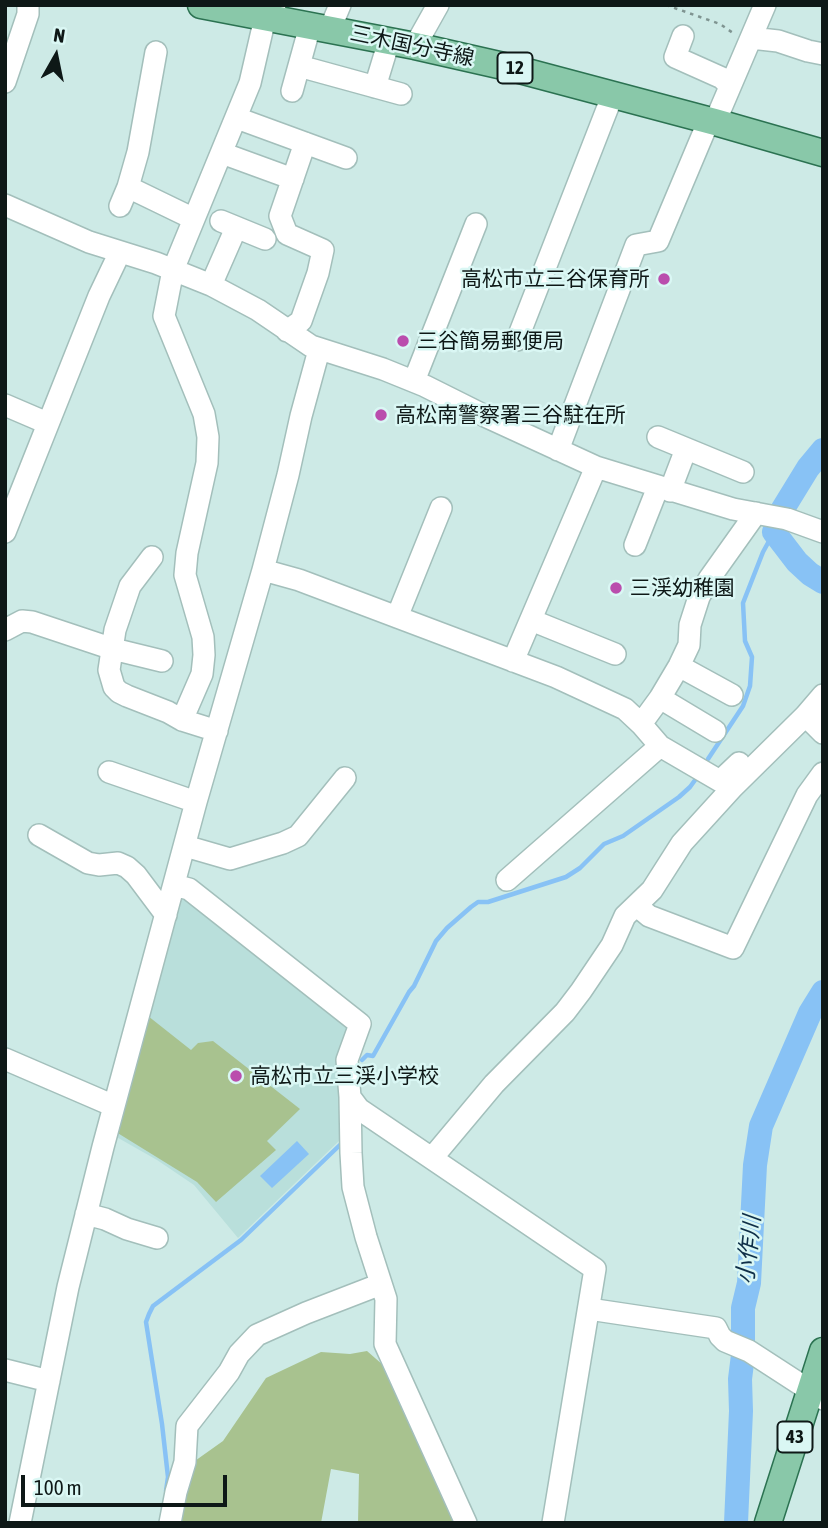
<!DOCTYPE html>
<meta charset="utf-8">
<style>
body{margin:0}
#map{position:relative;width:828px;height:1528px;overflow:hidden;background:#cdeae6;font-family:"Asap Condensed",sans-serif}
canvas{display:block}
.frame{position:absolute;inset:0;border:7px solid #0e1817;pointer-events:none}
.north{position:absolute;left:21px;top:21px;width:70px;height:70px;-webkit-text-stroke:5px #daf7f4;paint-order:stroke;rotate:9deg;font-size:19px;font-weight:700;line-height:28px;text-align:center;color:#0e1817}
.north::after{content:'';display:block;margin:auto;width:24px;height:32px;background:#0e1817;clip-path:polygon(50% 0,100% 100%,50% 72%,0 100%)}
.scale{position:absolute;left:21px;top:1475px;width:206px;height:32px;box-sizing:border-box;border:4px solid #0e1817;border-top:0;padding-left:9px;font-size:21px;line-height:24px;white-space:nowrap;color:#0e1817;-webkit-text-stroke:5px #daf7f4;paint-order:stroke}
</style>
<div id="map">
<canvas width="828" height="1528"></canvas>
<div class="frame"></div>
<div class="north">N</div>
<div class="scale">100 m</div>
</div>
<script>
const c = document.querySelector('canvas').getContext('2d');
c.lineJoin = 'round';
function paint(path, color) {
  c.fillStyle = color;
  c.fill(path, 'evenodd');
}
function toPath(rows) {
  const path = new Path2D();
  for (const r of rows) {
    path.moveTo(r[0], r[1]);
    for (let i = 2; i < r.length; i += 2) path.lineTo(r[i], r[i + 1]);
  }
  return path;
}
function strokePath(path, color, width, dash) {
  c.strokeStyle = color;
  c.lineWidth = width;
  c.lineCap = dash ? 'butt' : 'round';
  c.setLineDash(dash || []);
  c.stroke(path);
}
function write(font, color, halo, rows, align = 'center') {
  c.font = font + ' "Asap Condensed","Noto Sans JP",sans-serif';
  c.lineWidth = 5;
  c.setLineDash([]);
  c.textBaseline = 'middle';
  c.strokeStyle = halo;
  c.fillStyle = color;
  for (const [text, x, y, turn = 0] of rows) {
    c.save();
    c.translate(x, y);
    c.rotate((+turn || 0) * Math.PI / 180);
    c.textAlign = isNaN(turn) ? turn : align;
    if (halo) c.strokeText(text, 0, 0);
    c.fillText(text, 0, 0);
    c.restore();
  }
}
const built = toPath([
 [187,892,352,1022,346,1095,340,1140,238,1238,194,1185,157,1160,113,1135,175,905]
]);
const green = toPath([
 [148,1016,191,1050,198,1043,213,1041,300,1109,267,1141,276,1150,216,1202,197,1182,116,1132],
 [367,1351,383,1365,455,1523,358,1523,359,1474,331,1469,321,1523,180,1523,192,1463,223,1441,266,1378,321,1352,350,1354]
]);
const water = toPath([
 [297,1141,309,1154,272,1188,260,1176]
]);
const stream = toPath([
 [708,759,743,706,750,686,752,657,745,641,743,603,763,552,774,532],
 [362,1060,367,1055,373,1056,409,992,414,986,436,941,447,928,471,907,478,902,488,902,566,877,580,868,604,844,623,836,679,797,690,787,698,776],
 [166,1491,168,1477,162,1424,146,1322,149,1314,153,1306,241,1240,342,1143]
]);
const river = toPath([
 [823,450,808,468,781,512,774,532,797,562,810,574,823,582],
 [736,1523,741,1411,740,1379,743,1355,743,1308,749,1283,755,1165,761,1126,810,1013,823,992]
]);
const path = toPath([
 [666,5,720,24,733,33]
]);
const minor = toPath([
 [330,29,340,5],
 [683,36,675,57,722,78,730,86],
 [751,38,778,41,808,51,823,54],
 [415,46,438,5],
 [299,66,401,94],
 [5,82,28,14,28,5],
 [375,87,389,41],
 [292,91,310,26],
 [245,121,346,158],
 [715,122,765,5],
 [230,156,293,179],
 [128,187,194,219],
 [5,205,89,242,156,263,211,285,258,310,311,346,383,369,425,386,485,416,596,467,733,509,787,519,823,532],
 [120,206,128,187,138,152,156,52],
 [221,221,265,239],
 [211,285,236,228],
 [287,331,301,321,318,273,323,250,287,234,280,216,305,143],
 [517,340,613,94],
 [414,381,476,224],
 [5,405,47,423],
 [658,437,743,472],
 [558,450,636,245,658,241,709,120],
 [670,491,686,449],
 [5,532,99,296,120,252],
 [635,545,658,487],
 [152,557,130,586,115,630,109,670,114,687,119,692,127,696,168,712,182,720,217,731],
 [263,570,299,580,556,677,625,709,641,724,660,746,720,781,739,763],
 [397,617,441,508],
 [531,620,615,654],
 [5,630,22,621,32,622,113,649,162,661],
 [513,661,596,467],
 [679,666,732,695],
 [660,698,715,731],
 [823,712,813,723,823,733],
 [182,720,202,674,204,655,203,637,185,575,187,553,207,463,208,437,204,414,164,316,173,270,250,83,265,18,275,5],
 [641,724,660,698,679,666,689,645,690,625,699,597,709,579,756,513],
 [109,772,196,802],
 [39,835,88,863,99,865,118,863,127,867,136,875,166,915],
 [185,846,230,859,283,843,298,836,345,778],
 [507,880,660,746],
 [174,885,189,889,360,1024,347,1060,350,1097,359,1109,595,1269,553,1523],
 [637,906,649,916,733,948,807,795,823,773],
 [5,1059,114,1106],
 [350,1097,351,1153,353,1187,366,1237,386,1299,385,1344,466,1523],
 [432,1158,494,1084,565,1012,581,991,612,945,625,916,652,890,682,843,733,787,805,716,823,695],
 [86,1214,105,1219,127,1229,157,1238],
 [589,1309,716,1328,720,1336,725,1341,749,1351,823,1399],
 [5,1370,49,1381],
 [20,1523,68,1287,103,1147,196,802,263,570,288,475,301,416,319,350],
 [170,1523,176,1492,185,1462,187,1426,229,1372,239,1354,257,1335,306,1313,381,1284]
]);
const major = toPath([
 [201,5,415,46,512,68,715,122,823,153],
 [768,1523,823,1351]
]);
const markers = [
 [664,279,7,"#ba4dad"],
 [403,341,7,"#ba4dad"],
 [381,415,7,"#ba4dad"],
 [616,588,7,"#ba4dad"],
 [236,1076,7,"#ba4dad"]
];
const shields = [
 [515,68,35],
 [795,1437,35]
];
const shieldNames = [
 ["12",515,68],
 ["43",795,1437]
];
const streetNames = [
 ["三木国分寺線",412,46,12]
];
const poiNames = [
 ["高松市立三谷保育所",650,279,"right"],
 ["三谷簡易郵便局",417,341],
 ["高松南警察署三谷駐在所",395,415],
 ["三渓幼稚園",630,588],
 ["高松市立三渓小学校",250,1076]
];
const waterNames = [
 ["小作川",749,1250,-84]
];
paint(built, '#b9dfdb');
paint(green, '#a8c28f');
paint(water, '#88c2f5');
strokePath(stream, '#88c2f5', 4.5);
strokePath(river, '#88c2f5', 24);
strokePath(minor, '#a3bfbb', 24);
strokePath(major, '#2b7251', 29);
strokePath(path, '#7f9491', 2.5, [3.5, 5]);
strokePath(minor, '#fff', 21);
strokePath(major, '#89c8a9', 26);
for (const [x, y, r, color] of markers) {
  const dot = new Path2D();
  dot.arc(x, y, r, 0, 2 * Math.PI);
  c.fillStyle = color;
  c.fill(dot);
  strokePath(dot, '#daf7f4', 2.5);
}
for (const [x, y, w] of shields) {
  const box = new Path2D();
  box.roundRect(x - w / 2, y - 15.5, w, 31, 5);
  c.fillStyle = '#daf7f4';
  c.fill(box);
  strokePath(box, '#0e1817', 2);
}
write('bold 19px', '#0e1817', null, shieldNames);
write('21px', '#0e1817', '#daf7f4', streetNames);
write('21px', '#0e1817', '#daf7f4', poiNames, 'left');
write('italic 23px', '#0f2f48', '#daf7f4', waterNames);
</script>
